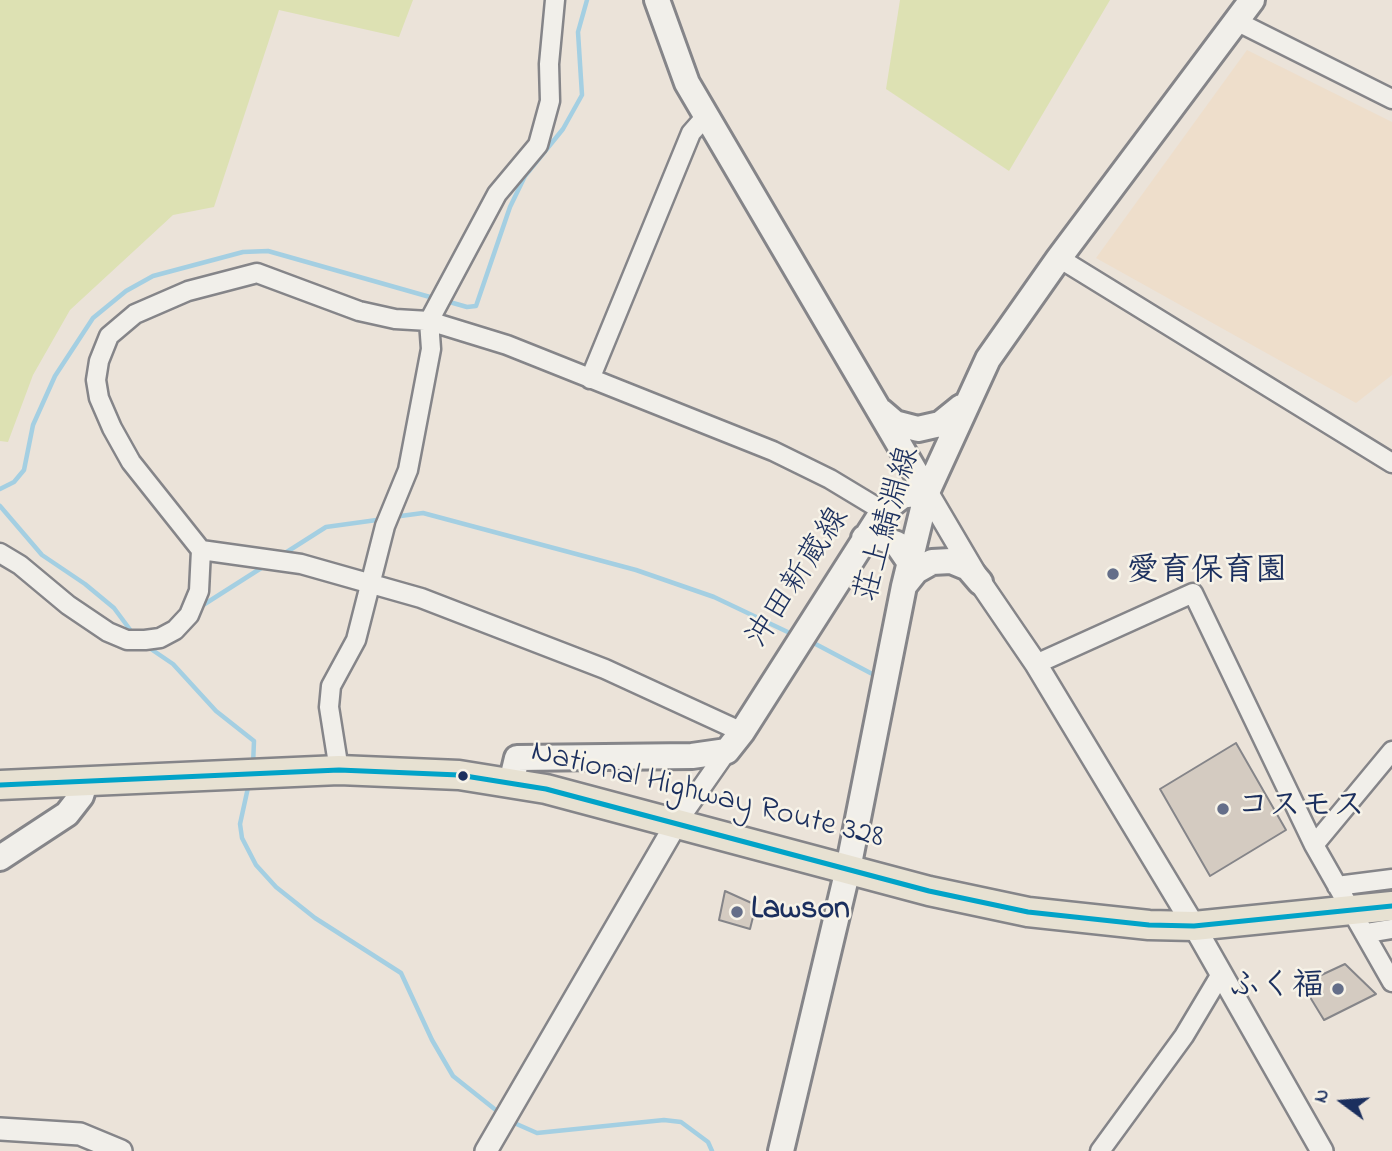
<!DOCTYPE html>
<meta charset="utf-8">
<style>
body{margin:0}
#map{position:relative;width:1392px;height:1151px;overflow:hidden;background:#ebe3d9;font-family:"Indie Flower",sans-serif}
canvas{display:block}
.north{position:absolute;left:1308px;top:1067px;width:70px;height:70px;-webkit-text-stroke:5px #f7f3e8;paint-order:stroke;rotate:286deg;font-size:19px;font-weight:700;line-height:28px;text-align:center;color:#1b2f5e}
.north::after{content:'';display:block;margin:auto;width:24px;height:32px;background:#1b2f5e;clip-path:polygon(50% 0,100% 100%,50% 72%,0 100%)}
</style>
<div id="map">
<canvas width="1392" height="1151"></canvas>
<div class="north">N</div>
</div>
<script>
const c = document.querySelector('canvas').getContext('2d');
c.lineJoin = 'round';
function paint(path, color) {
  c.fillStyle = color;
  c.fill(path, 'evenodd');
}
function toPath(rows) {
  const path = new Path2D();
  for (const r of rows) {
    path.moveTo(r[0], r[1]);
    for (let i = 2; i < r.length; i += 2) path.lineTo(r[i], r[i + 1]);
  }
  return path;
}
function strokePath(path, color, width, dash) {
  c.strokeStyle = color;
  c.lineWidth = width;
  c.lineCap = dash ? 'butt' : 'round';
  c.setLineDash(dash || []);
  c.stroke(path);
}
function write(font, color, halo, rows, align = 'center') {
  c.font = font + ' "Indie Flower","Klee One",sans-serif';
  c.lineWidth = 5;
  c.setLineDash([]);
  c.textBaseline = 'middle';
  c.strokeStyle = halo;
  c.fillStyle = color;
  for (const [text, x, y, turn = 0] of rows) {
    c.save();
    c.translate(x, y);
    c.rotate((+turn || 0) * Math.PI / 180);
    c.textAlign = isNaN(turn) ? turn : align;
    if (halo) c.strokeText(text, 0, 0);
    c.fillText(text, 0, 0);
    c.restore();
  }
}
const built = toPath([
 [1247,50,1392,122,1392,375,1356,403,1096,258]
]);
const green = toPath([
 [0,0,413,0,399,37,279,10,214,207,173,215,70,310,33,375,8,442,0,441],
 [900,0,1110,0,1009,171,886,89]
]);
const stream = toPath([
 [446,301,467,307,476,306,510,207,525,176,563,129,582,95,578,32,587,0],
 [0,489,14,482,24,470,33,425,55,376,93,318,126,291,153,276,243,252,268,251,437,299],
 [0,506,42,555,85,584,114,608,134,635],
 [393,517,423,513,636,570,714,597,794,635],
 [282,555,326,527,384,519],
 [200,607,266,565],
 [808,640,878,677],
 [145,645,173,664,216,711,254,741,253,765],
 [249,783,240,824,242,838,256,865,276,887,315,918,401,973,432,1040,453,1076,502,1115],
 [512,1122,537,1133,664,1120,681,1122,708,1142,712,1151]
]);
const building = toPath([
 [1236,743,1286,830,1210,876,1160,789,1236,743],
 [725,891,756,905,750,929,719,920,725,891],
 [1345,964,1376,994,1324,1020,1302,984,1345,964]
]);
const minor = toPath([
 [1236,21,1392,99],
 [1059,258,1392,463],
 [590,379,691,133,706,116],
 [201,550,301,564,421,598,605,669,742,732],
 [0,553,20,565,68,605,108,632,127,640,145,640,160,638,175,630,189,615,199,591,201,550,131,462,112,428,99,398,96,380,99,361,109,336,135,314,188,291,257,273,359,311,395,319,429,321,507,345,773,451,830,479,883,511],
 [1036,664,1193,593,1314,845,1392,982],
 [339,770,329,707,331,686,356,640,385,526,408,470,431,349,429,321,497,194,538,145,550,101,549,64,555,0],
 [676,824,727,751],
 [1314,845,1392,751],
 [1337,886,1392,879],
 [1367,933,1392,929],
 [1100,1151,1184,1036,1221,974]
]);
const tertiary = toPath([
 [927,492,980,582,1036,664,1194,926,1322,1151],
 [0,1129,80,1134,121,1151],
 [486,1151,676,824]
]);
const secondary = toPath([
 [881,411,895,423,918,429,940,424,961,407],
 [864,538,878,537,897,544,910,563],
 [904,586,916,571,932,562,951,561,968,568,980,582],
 [511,783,517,758,692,756,727,751,742,732,883,511,902,496,927,492,687,83,657,0],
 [0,858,67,814,81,796,86,780],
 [781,1151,848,869,904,586,927,492,988,359,1059,258,1252,0]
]);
const trunk = toPath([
 [0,785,339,770,459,775,546,789,929,891,1028,912,1149,925,1194,926,1392,906]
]);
const bus1 = toPath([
 [0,785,339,770,459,775,546,789,929,891,1028,912,1149,925,1194,926,1392,906]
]);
const markers = [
 [1113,574,7,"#646e89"],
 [463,776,6,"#1b2f5e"],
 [1223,809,7,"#646e89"],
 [737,912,7,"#646e89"],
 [1338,989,7,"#646e89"]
];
const streetNames = [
 ["荘上鯖淵線",890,525,-74],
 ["沖田新蔵線",800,579,-57],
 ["National Highway Route 328",707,797,14]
];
const poiNames = [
 ["愛育保育園",1127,574],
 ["コスモス",1237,809],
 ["Lawson",751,912],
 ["ふく福",1324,989,"right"]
];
paint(built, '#eedecb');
paint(green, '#dde1b3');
strokePath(stream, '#a4cfe2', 4.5);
paint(building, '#d4cbc1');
strokePath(building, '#858589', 2);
strokePath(minor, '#858589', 23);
strokePath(tertiary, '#858589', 26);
strokePath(secondary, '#858589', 30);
strokePath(trunk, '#858589', 33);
strokePath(minor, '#f1efea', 18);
strokePath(tertiary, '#f1efea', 21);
strokePath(secondary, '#f1efea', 24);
strokePath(trunk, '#e7e1d2', 28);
strokePath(bus1, '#01a3c8', 5);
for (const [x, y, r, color] of markers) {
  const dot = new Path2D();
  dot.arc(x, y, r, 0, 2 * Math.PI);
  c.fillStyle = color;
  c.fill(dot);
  strokePath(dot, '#f7f3e8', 2.5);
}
write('32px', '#1b2f5e', '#f7f3e8', streetNames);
write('bold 32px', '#1b2f5e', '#f7f3e8', poiNames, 'left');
</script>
